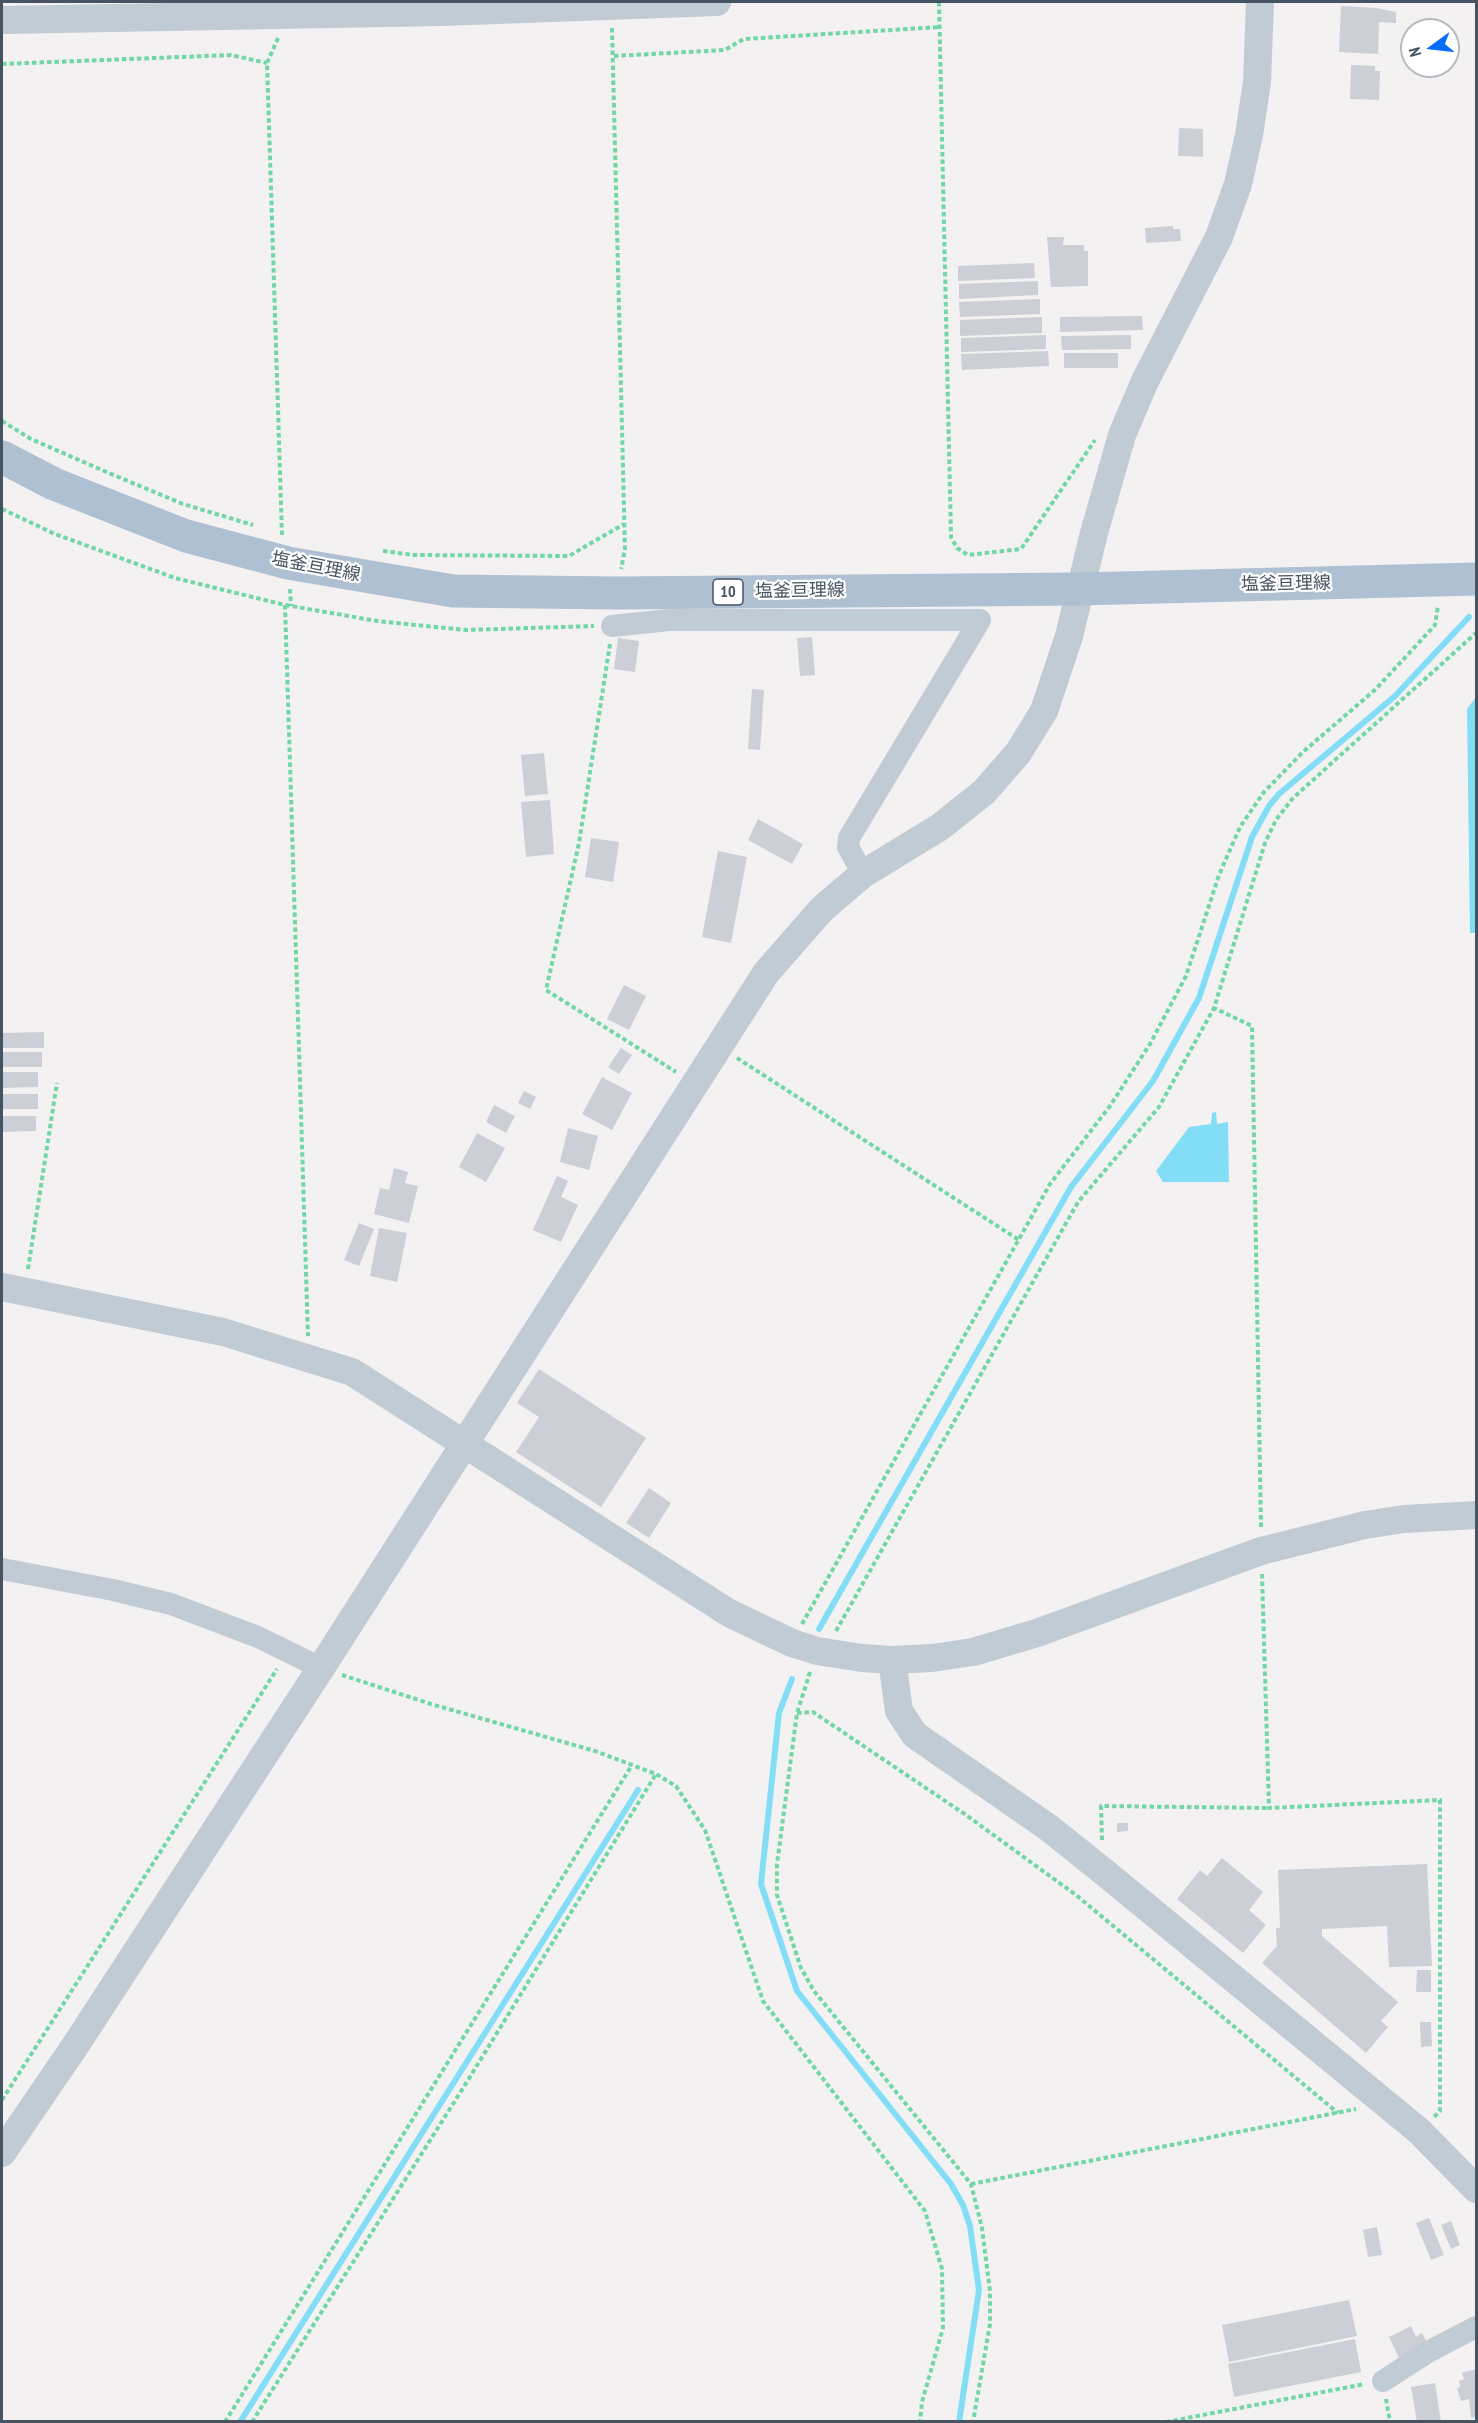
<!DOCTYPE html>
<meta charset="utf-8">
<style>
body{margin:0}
#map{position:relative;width:1478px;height:2423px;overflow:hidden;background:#f3f1f1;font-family:"PT Sans Narrow",sans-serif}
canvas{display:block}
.frame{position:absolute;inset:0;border:3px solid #465461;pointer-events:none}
.north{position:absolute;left:1400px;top:18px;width:60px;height:60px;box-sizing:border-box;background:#fff;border:2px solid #b5bbc0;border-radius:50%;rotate:255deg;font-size:16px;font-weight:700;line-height:24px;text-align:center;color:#465461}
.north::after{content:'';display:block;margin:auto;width:21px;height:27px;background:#056df9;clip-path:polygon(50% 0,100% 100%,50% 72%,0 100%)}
</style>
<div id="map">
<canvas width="1478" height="2423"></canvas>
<div class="frame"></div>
<div class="north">N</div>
</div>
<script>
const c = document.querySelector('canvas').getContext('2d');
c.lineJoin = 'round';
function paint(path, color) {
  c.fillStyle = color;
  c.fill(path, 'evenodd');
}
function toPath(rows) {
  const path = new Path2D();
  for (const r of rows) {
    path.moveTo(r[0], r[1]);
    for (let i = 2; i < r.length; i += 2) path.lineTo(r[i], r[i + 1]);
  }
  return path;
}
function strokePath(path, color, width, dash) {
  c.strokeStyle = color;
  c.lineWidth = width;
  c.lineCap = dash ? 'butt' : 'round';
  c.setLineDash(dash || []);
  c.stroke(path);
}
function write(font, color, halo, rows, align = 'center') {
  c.font = font + ' "PT Sans Narrow","Noto Sans JP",sans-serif';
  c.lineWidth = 4.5;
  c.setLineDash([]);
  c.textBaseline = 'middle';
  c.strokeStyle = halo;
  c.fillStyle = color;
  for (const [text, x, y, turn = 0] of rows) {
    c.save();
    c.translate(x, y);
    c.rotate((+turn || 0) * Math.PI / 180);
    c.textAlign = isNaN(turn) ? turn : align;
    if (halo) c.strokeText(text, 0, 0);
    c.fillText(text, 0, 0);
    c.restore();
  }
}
const water = toPath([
 [1476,697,1476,933,1470,933,1467,709],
 [1216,1112,1217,1124,1228,1122,1229,1182,1163,1182,1156,1171,1189,1127,1211,1124,1212,1113]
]);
const stream = toPath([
 [819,1629,1071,1187,1153,1081,1199,998,1252,837,1269,806,1279,794,1395,696,1469,617],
 [792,1679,779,1713,761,1884,797,1991,951,2184,963,2205,970,2226,979,2290,959,2422],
 [240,2422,638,1790]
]);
const building = toPath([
 [1341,6,1377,8,1396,12,1396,23,1379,22,1378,54,1339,52],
 [1406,43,1412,44,1412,56,1406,56],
 [1351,65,1375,66,1375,71,1380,71,1379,100,1350,99],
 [1179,128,1203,129,1203,157,1178,156],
 [1173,226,1173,229,1180,229,1181,241,1146,243,1145,228],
 [1047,237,1064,237,1063,245,1084,245,1084,251,1088,251,1088,286,1051,287],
 [1034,263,1035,278,958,281,958,266],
 [1038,281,1038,295,959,299,959,284],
 [1040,299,1040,314,960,317,959,302],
 [1142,316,1143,330,1060,332,1060,317],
 [1042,317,1042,333,960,336,960,320],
 [1046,335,1046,349,961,352,961,338],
 [1131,335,1131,349,1062,350,1061,336],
 [1048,351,1049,366,962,370,961,354],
 [1064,353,1118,353,1118,368,1064,368],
 [812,637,815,675,800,676,797,638],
 [618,638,639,641,635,672,614,669],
 [752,689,764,690,760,750,748,749],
 [544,753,548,794,525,796,521,755],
 [550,800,554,854,526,857,521,802],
 [758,819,803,844,792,864,748,840],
 [591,838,619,842,613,882,585,877],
 [718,851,747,857,731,943,702,937],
 [624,985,646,996,629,1030,607,1019],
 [44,1032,44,1048,2,1048,2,1033],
 [621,1048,632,1055,619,1074,608,1067],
 [2,1052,42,1052,42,1067,2,1067],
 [2,1072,38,1072,38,1087,2,1088],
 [602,1077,632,1093,612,1130,582,1114],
 [524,1091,536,1097,530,1109,518,1103],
 [2,1094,38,1094,38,1109,2,1109],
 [494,1105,515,1116,506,1133,486,1122],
 [2,1116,36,1116,36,1131,2,1132],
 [568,1128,598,1136,589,1170,560,1162],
 [477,1133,505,1148,486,1182,459,1167],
 [394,1168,408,1172,405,1183,418,1186,409,1223,374,1214,380,1188,389,1190],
 [557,1176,568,1181,561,1197,578,1205,561,1242,533,1230],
 [359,1223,374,1229,359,1266,344,1260],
 [379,1228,407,1233,397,1282,370,1276],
 [539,1369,646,1438,601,1507,516,1452,539,1417,517,1403],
 [649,1488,671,1503,649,1538,626,1523],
 [1117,1823,1128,1823,1128,1831,1117,1832],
 [1222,1858,1263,1892,1249,1910,1266,1925,1243,1953,1177,1899,1200,1870,1207,1876],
 [1427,1864,1432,1966,1389,1967,1387,1926,1322,1929,1322,1936,1398,2002,1381,2021,1388,2027,1366,2053,1262,1963,1277,1946,1276,1928,1280,1928,1278,1870],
 [1417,1970,1431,1970,1431,1992,1416,1992],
 [1420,2022,1431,2022,1432,2046,1421,2047],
 [1429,2218,1444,2255,1431,2260,1416,2223],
 [1451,2221,1460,2245,1451,2249,1441,2225],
 [1377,2227,1382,2255,1368,2257,1363,2230],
 [1349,2300,1357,2336,1229,2362,1222,2325],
 [1411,2326,1416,2337,1422,2333,1428,2344,1401,2362,1389,2337],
 [1355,2339,1361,2372,1234,2397,1228,2364],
 [1476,2369,1476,2417,1471,2418,1469,2399,1461,2401,1457,2388,1460,2387,1459,2381,1464,2379,1462,2373],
 [1435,2383,1441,2422,1417,2422,1411,2387]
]);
const path = toPath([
 [939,2,951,537,957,548,968,555,1021,549,1095,440],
 [612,28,625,549,621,569],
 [278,38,267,63,282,535],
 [614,56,725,50,744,39,940,27],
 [2,64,231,55,267,63],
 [2,421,31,439,104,471,183,504,253,525],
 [2,509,55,534,175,578,285,605,377,621,466,630,594,626],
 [383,551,414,555,569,556,624,524],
 [290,589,291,606],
 [285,605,308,1336],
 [610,644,579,843,546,990,676,1072],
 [737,1058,1019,1240],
 [28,1269,57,1083],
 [1261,1527,1252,1026,1214,1008,1265,843,1276,820,1293,798,1476,633],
 [1262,1574,1269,1808,1440,1800,1440,2111,1434,2117],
 [802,1624,1050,1184,1110,1106,1150,1044,1186,976,1219,875,1240,827,1264,792,1304,751,1376,689,1435,625,1438,606],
 [836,1631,1078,1202,1159,1107,1214,1008],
 [810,1672,797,1713,777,1864,777,1895,801,1968,814,1991,971,2184,982,2228,990,2291,990,2324,973,2422],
 [342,1675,431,1704,595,1751,656,1774,676,1786,705,1830,763,2001,925,2211,942,2269,943,2328,922,2402,920,2422],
 [797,1713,813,1712,966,1815,1076,1895,1338,2113],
 [1102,1840,1101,1806,1269,1808],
 [2,2100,277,1669],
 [971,2184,1356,2109],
 [1386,2399,1390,2422],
 [225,2422,632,1765],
 [252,2422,465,2085,656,1774],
 [1166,2422,1365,2384]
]);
const minor = toPath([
 [612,626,669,620,980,620,849,838,848,847,863,874],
 [2,1569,113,1590,171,1604,258,1637,321,1668],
 [1383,2381,1428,2352,1476,2327]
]);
const tertiary = toPath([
 [2,20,442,12,717,2],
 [2,1287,223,1332,352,1372,729,1613,792,1643,817,1651,862,1658,892,1660,932,1658,973,1652,1037,1633,1261,1551,1365,1525,1404,1519,1476,1515],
 [892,1660,899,1711,915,1735,1049,1828,1104,1872,1419,2131,1476,2189],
 [2,2153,77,2043,321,1668,766,973,822,909,863,874,940,827,984,792,1018,753,1044,711,1069,636,1094,533,1122,435,1145,381,1219,237,1238,184,1249,135,1257,82,1260,2]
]);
const primary = toPath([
 [2,457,54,484,186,536,288,563,453,591,617,593,1080,589,1476,579]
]);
const shields = [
 [728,592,30]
];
const shieldNames = [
 ["10",728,592]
];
const streetNames = [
 ["塩釜亘理線",316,567,11],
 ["塩釜亘理線",1286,584,-1],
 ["塩釜亘理線",800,591,-1]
];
paint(water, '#84ddf6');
strokePath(stream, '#84ddf6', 6);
paint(building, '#ccd0d6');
strokePath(path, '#70d7a5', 4, [4.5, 3]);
strokePath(minor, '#c0cbd4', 22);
strokePath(tertiary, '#c0cbd4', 28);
strokePath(primary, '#aec0d2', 33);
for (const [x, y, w] of shields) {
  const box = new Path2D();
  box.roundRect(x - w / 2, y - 13, w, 26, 4.5);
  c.fillStyle = '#fff';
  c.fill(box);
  strokePath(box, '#465461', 1.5);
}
write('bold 16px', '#465461', null, shieldNames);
write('18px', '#465461', '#fff', streetNames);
</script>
